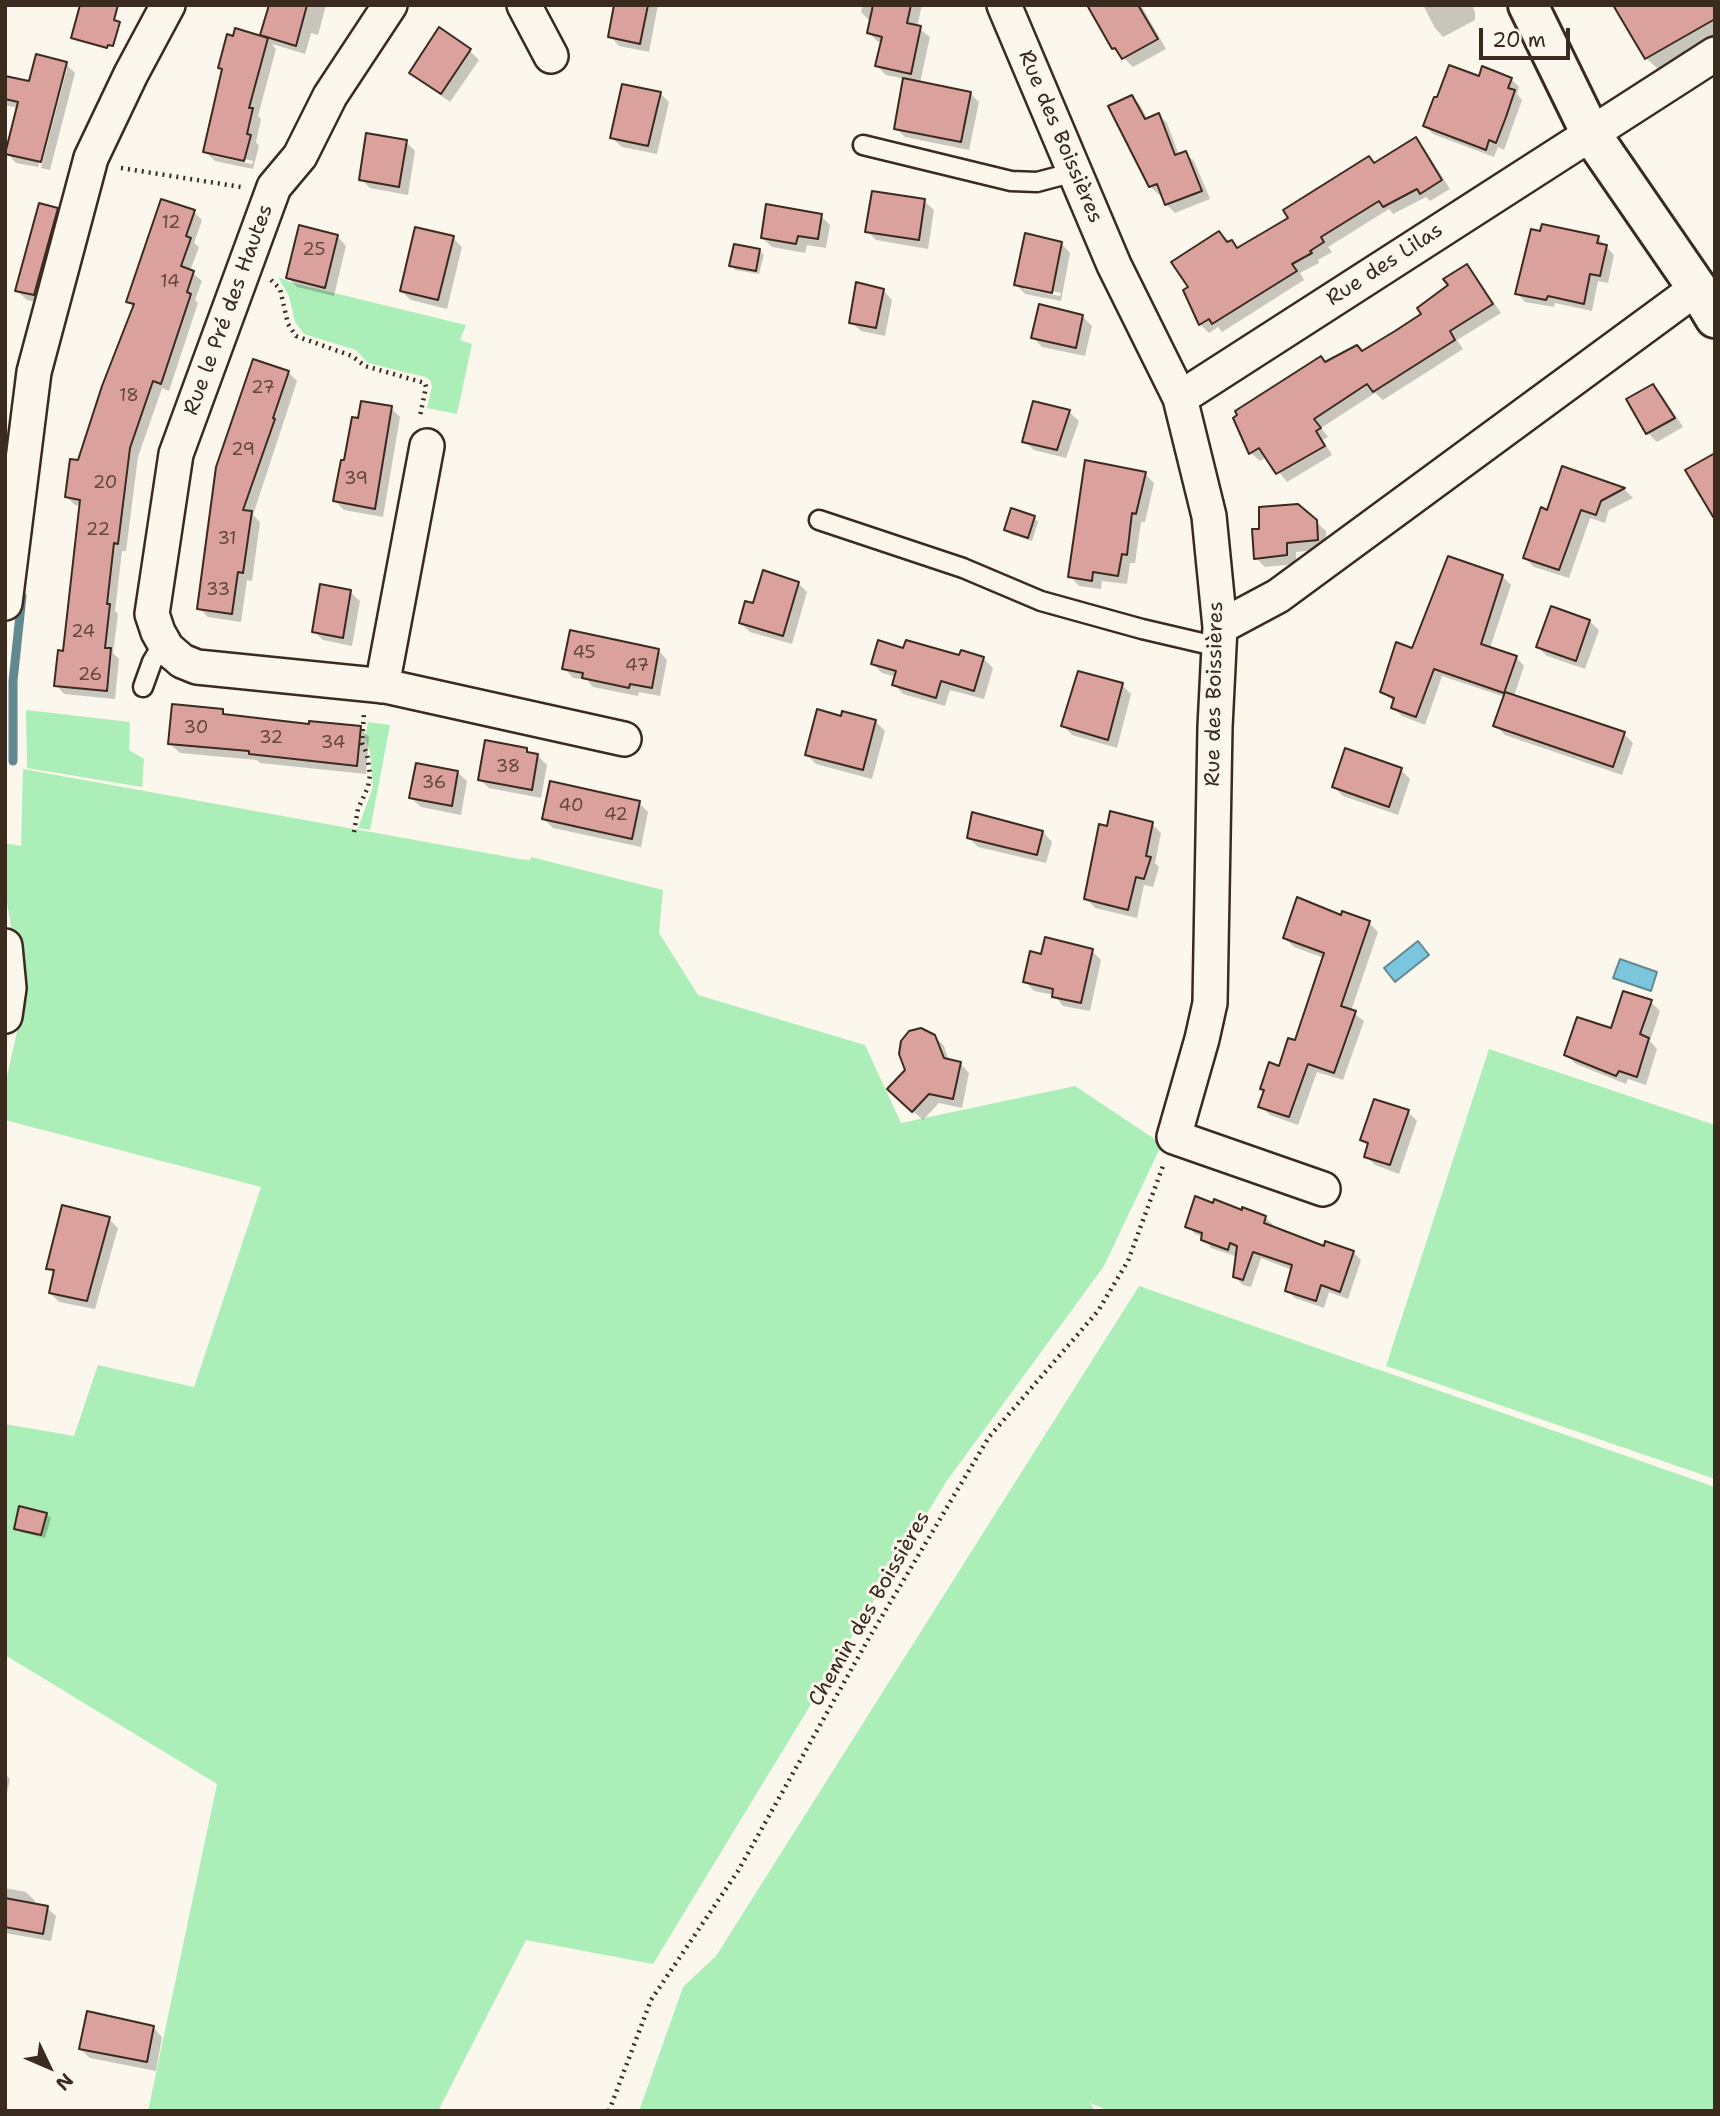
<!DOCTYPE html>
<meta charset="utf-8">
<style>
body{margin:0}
#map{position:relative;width:1720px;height:2116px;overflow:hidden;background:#fbf7ec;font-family:"Shantell Sans",sans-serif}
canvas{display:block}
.frame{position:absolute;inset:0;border:7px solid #3b2a1e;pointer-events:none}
.north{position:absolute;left:14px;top:2032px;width:70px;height:70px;-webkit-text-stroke:5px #fbf7ec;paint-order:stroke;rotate:134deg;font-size:19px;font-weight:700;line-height:28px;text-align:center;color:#3b2a1e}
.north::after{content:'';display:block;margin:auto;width:24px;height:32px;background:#3b2a1e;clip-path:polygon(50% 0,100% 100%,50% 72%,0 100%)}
.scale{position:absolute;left:1479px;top:28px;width:91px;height:32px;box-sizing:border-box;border:4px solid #3b2a1e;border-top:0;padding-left:9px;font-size:21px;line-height:24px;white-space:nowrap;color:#3b2a1e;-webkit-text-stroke:5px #fbf7ec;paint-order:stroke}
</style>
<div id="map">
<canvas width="1720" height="2116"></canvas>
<div class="frame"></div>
<div class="north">N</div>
<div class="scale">20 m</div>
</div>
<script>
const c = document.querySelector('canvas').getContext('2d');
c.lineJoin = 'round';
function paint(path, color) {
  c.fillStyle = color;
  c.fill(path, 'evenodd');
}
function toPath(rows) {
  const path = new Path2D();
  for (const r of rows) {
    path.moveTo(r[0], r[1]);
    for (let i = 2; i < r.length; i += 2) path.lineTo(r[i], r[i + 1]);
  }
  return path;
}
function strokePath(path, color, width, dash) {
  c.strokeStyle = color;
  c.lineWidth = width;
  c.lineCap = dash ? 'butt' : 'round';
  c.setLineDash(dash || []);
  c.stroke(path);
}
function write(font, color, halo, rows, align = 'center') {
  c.font = font + ' "Shantell Sans",sans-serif';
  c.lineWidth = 6;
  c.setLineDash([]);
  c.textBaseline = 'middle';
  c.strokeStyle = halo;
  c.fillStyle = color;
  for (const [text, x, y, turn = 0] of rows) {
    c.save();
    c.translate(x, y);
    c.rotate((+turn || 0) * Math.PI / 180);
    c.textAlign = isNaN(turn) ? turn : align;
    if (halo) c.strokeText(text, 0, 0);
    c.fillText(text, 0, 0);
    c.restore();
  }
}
const green = toPath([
 [278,277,293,283,466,325,460,340,472,344,457,414,427,408,432,386,430,380,425,377,368,363,356,350,304,334,295,322,289,296],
 [26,710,130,722,129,750,144,759,142,787,27,768],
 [368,722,390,725,370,830,358,828,373,787,370,752,365,738],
 [23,769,520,859,530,860,531,857,663,890,659,933,698,995,865,1045,901,1123,1075,1086,1162,1144,1104,1266,946,1482,653,1964,526,1940,438,2111,148,2111,217,1784,5,1655,5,1424,74,1436,98,1365,194,1387,261,1187,5,1120,5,1085,17,1032,21,988,5,890,5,843,21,846],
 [1489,1049,1715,1125,1715,1479,1386,1366],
 [1139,1286,1715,1487,1715,2111,1109,2111,1090,2103,1095,2111,639,2111,683,1987,716,1956]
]);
const water = toPath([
 [1418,941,1429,955,1395,982,1384,968,1418,941],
 [1620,959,1657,972,1651,991,1613,978,1620,959]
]);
const shadow = toPath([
 [271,5,326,5,318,35,311,33,305,54,272,44,276,49,258,116,261,119,256,142,259,146,253,169,215,161,205,151,267,39,262,35],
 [214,152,253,161,252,164,214,156],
 [614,5,658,5,649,52,619,46,610,36,613,22,610,19],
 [863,5,922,5,917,27,930,37,920,83,970,93,979,102,969,150,905,137,896,128,905,79,886,75,877,66,883,43,878,42,869,33,871,22,861,12],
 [1094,5,1141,5,1166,49,1133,67,1113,48],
 [1423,5,1472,5,1475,12,1475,20,1443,37,1435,28],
 [1715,5,1715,40,1659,70,1646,58],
 [470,51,479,60,450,102,420,81,411,72],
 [66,64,75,73,50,170,41,168,67,68,63,68,38,167,16,163,7,153,18,108,5,105,5,77,30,83],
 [1480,78,1511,79,1519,87,1517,94,1522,100,1504,150,1498,147,1494,157,1433,134,1425,126],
 [660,93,669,102,657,154,622,147,612,138],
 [1132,97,1140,105,1148,120,1159,115,1167,123,1179,155,1185,153,1194,161,1210,199,1175,213,1166,204,1162,194,1159,195,1150,186],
 [1416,140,1424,148,1450,189,1430,201,1426,197,1393,214,1389,209,1328,247,1332,252,1318,260,1319,263,1300,273,1304,280,1222,332,1218,327,1209,333,1200,324,1186,291,1190,287,1219,233,1239,249],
 [406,142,415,151,408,195,370,188,361,179],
 [924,201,934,210,928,249,876,240,867,231],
 [57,210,66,219,44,304,27,300,17,291],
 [194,212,202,220,194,243,199,247,190,271,202,281,195,300,198,303,169,391,162,388,138,457,126,551,122,551,115,611,118,614,113,653,119,659,115,699,64,694,56,685,64,653,81,506,75,505,67,497,134,308,128,301],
 [821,216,830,225,826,248,807,245,805,253,772,247,762,238],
 [337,236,346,246,334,296,297,287,288,278],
 [453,238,462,247,447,309,411,300,401,291],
 [1598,238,1614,255,1608,283,1598,281,1592,311,1555,303,1554,307,1525,302,1517,293],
 [1061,243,1070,253,1061,301,1025,294,1016,284],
 [1024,285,1061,293,1060,296,1024,289],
 [759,250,764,255,759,274,735,270,731,265],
 [1467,266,1475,275,1501,313,1457,340,1463,349,1383,400,1375,393,1321,428,1328,437,1323,440,1332,455,1287,482,1267,457,1260,461,1251,453,1326,364,1363,353,1424,314],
 [883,290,892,300,885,336,861,331,851,322],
 [1082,316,1092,326,1085,356,1042,347,1033,337],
 [288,372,297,381,253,515,260,522,252,581,247,580,241,622,208,617,199,608],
 [1653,386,1662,395,1683,427,1657,442,1648,433],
 [391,408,400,417,383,517,344,510,335,501,359,420],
 [1069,412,1079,421,1066,458,1034,450,1024,441],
 [1563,468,1624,489,1633,498,1609,510,1605,523,1590,518,1569,578,1534,567,1525,558,1548,512],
 [1145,474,1154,483,1145,522,1141,522,1135,563,1130,563,1127,584,1102,581,1101,589,1079,586,1070,576],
 [1034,517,1038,522,1032,541,1010,534,1006,530],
 [1316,522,1326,531,1327,549,1296,552,1296,564,1265,567,1256,558],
 [1502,576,1511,585,1490,648,1516,657,1524,666,1514,696,1624,734,1633,743,1622,775,1505,735,1495,725,1505,697,1442,676,1425,725,1402,716,1393,708,1395,702,1382,692],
 [798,583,807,592,792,644,750,632,741,623,755,605],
 [350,592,360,601,352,646,323,640,314,631],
 [1589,621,1599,630,1585,669,1547,656,1538,647],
 [658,650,667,660,660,696,639,692,638,696,593,687,587,680,573,678,564,668],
 [904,650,961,657,962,652,984,659,993,668,984,699,950,690,945,706,903,694,894,684,896,677,882,673,873,664],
 [1122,685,1131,694,1117,748,1072,735,1063,725],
 [222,711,228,717,310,726,360,728,369,737,366,774,260,763,257,760,180,753,170,744],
 [842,718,875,721,885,731,872,779,816,764,807,755],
 [527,750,531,754,538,756,547,765,541,798,489,788,479,779],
 [1401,770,1410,779,1398,815,1343,796,1334,787],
 [457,772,467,781,461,815,421,807,411,798],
 [639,803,648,812,641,847,553,828,544,819],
 [1152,824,1161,833,1155,863,1159,867,1153,887,1144,885,1137,918,1095,908,1086,898],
 [1043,832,1052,842,1046,863,978,847,968,837],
 [1342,917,1369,923,1378,932,1351,1011,1364,1021,1343,1080,1317,1072,1298,1125,1270,1115,1261,1106,1266,1092,1262,1088,1280,1068,1296,1043,1324,958,1294,947,1285,938],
 [1092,951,1101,960,1090,1011,1063,1006,1054,995,1034,991,1025,981,1042,956],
 [1651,1002,1660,1011,1650,1041,1657,1049,1646,1085,1628,1079,1626,1084,1576,1064,1566,1055,1612,1031],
 [934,1036,944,1046,949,1061,960,1063,969,1073,962,1108,939,1103,923,1120,898,1098],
 [1408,1112,1417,1121,1399,1174,1375,1165,1366,1156,1369,1147,1362,1140],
 [1243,1213,1265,1217,1273,1225,1272,1228,1325,1248,1353,1252,1361,1260,1348,1299,1329,1292,1324,1308,1295,1298,1287,1290,1292,1270,1261,1258,1251,1287,1243,1285,1235,1277,1238,1257,1211,1248,1203,1237,1195,1234,1187,1226],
 [109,1219,118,1228,95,1309,59,1302,50,1293,55,1275,48,1268],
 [46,1514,51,1518,45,1538,20,1532,16,1528],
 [5,1774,10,1779,5,1802],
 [5,1888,26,1892,35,1901,33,1905,47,1908,56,1916,51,1941,5,1933],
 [153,2027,162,2037,156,2071,90,2058,80,2049]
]);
const stream = toPath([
 [13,761,13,681,22,596]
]);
const building = toPath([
 [80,5,118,5,114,20,120,22,113,46,108,45,107,48,71,38,80,5],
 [269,5,307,5,296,46,260,35,269,5],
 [614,5,648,5,640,44,608,37,614,5],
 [873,5,911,5,907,23,921,26,911,74,875,66,882,37,867,33,873,5],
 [1087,5,1138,5,1158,39,1122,59,1115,48,1112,49,1087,5],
 [1613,5,1715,5,1715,19,1645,59,1613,5],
 [439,27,471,49,441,94,409,73,439,27],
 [235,28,268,38,249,108,253,108,247,134,251,135,244,161,203,152,222,69,218,68,227,34,233,36,235,28],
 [36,54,67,62,41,162,5,154,18,102,5,99,5,76,29,81,36,54],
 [1449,65,1479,76,1482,66,1512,78,1508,88,1515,90,1506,117,1496,143,1489,140,1486,150,1423,126,1434,97,1437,97,1449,65],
 [903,78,971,92,961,142,894,129,903,78],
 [622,84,661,92,648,146,610,138,622,84],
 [1132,95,1145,119,1159,113,1175,155,1186,151,1202,191,1165,205,1157,184,1149,187,1108,106,1132,95],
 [366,133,407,140,399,187,359,180,366,133],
 [1416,137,1442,180,1420,194,1417,189,1383,207,1379,201,1321,237,1324,242,1310,251,1312,253,1292,264,1297,271,1212,324,1209,319,1199,325,1183,290,1188,287,1171,262,1219,231,1227,242,1232,240,1237,248,1288,218,1283,210,1369,156,1374,163,1416,137],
 [872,191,925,199,919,240,865,232,872,191],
 [161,199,195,210,186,236,191,238,181,266,194,271,187,292,191,294,161,384,153,381,130,448,118,544,114,543,107,604,110,604,105,648,111,648,107,691,54,686,58,650,63,651,80,500,65,497,70,459,78,460,102,386,134,304,126,302,161,199],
 [39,203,58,208,34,295,15,291,39,203],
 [766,204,822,214,818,239,798,236,796,244,761,238,766,204],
 [1542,224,1599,236,1597,243,1607,245,1600,276,1590,274,1584,304,1548,296,1546,300,1515,294,1531,229,1540,231,1542,224],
 [299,225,338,235,325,288,286,278,299,225],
 [415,227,454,236,438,300,400,291,415,227],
 [1025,233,1062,242,1052,293,1014,285,1025,233],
 [734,244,760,249,756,271,729,266,734,244],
 [1467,264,1493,304,1450,331,1455,340,1373,392,1367,384,1314,419,1321,428,1316,431,1325,446,1276,474,1259,448,1249,454,1233,418,1237,415,1235,411,1321,356,1325,362,1357,345,1362,351,1395,331,1421,314,1417,308,1448,285,1443,279,1467,264],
 [856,282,884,289,876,328,849,323,856,282],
 [1039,304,1083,315,1076,348,1031,338,1039,304],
 [253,359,289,371,273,418,275,419,243,510,252,511,243,573,238,572,232,614,197,609,216,467,253,359],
 [1653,384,1675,418,1646,434,1626,399,1653,384],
 [361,401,392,406,375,509,333,501,341,460,344,460,352,417,358,418,361,401],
 [1033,401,1070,410,1057,450,1022,442,1033,401],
 [1715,453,1715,520,1685,470,1715,453],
 [1085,460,1146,472,1136,514,1132,513,1127,555,1122,554,1118,576,1093,572,1092,581,1068,577,1085,460],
 [1562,466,1625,488,1601,501,1596,515,1581,510,1559,570,1523,558,1541,507,1547,510,1562,466],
 [1298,504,1317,520,1318,540,1287,543,1287,555,1254,559,1252,529,1259,529,1259,507,1298,504],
 [1011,508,1035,516,1028,538,1004,530,1011,508],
 [1448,556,1503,575,1481,644,1517,656,1504,693,1434,669,1416,717,1391,708,1394,698,1380,692,1396,642,1412,648,1448,556],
 [763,570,799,582,783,636,739,623,745,601,753,603,763,570],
 [320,584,351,590,343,638,312,632,320,584],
 [1551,606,1590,620,1576,661,1536,647,1551,606],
 [570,630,659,649,652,688,630,684,629,688,582,678,583,673,562,669,570,630],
 [878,640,903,648,906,640,959,655,961,650,984,657,974,691,941,681,936,698,892,685,896,671,871,664,878,640],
 [1078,671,1123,683,1108,740,1061,726,1078,671],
 [1505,692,1625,732,1613,767,1493,726,1505,692],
 [172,704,223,709,223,714,309,724,309,721,361,726,357,766,249,754,249,751,168,744,172,704],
 [817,709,841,716,842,711,876,720,863,770,805,755,817,709],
 [485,740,527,748,527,752,538,754,532,790,478,780,485,740],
 [1345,748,1402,768,1389,807,1332,787,1345,748],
 [416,763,458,771,452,806,409,798,416,763],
 [550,781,640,801,632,839,542,819,550,781],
 [1110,811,1153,822,1146,856,1151,857,1144,879,1136,877,1128,910,1084,899,1099,824,1107,826,1110,811],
 [972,812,1043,831,1037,855,967,838,972,812],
 [1297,897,1341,915,1342,911,1370,921,1341,1006,1356,1011,1334,1073,1308,1064,1289,1117,1258,1107,1264,1090,1260,1089,1269,1062,1279,1066,1288,1038,1295,1040,1324,953,1283,938,1297,897],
 [1045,937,1093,949,1081,1003,1052,997,1053,989,1023,982,1030,951,1041,954,1045,937],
 [1623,991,1652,1000,1640,1034,1649,1038,1637,1077,1619,1071,1616,1076,1564,1055,1577,1017,1611,1028,1623,991],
 [921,1028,935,1035,944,1058,961,1062,953,1099,929,1094,912,1112,887,1089,905,1070,899,1054,901,1041,909,1031,921,1028],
 [1374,1099,1409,1110,1390,1165,1364,1157,1368,1143,1360,1140,1374,1099],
 [1195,1196,1213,1203,1214,1199,1242,1210,1242,1207,1266,1216,1264,1223,1324,1246,1325,1241,1354,1251,1340,1292,1321,1285,1316,1301,1285,1291,1292,1265,1253,1252,1243,1280,1233,1277,1237,1246,1230,1243,1228,1250,1201,1240,1202,1233,1185,1227,1195,1196],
 [62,1205,110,1217,87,1301,49,1293,54,1270,46,1269,62,1205],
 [19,1506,47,1513,41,1535,14,1529,19,1506],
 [5,1898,48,1906,43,1934,5,1927,5,1898],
 [87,2011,154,2026,147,2062,79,2049,87,2011]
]);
const path = toPath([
 [121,168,241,187],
 [271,280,280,289,288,324,296,336,352,356,365,366,425,383,426,387,420,416],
 [354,832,358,809,368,787,370,775,367,754,362,743,364,713],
 [609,2111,651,2000,738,1871,869,1638,989,1437,1098,1311,1128,1261,1163,1166]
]);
const lane = toPath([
 [863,145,1011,181,1037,182,1075,172],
 [819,520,963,568,1041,601,1142,629,1219,647],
 [143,687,152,662,164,642]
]);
const street = toPath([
 [390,5,330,96,300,156,274,187,176,454,152,614,158,632,167,648,182,661,197,667,385,686,624,739],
 [524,5,551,56],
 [1004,5,1114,265,1180,398,1209,516,1220,627,1215,727,1210,1003,1202,1039,1174,1137,1323,1189],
 [1180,398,1715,54],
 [5,603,34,372,91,158,131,74,168,5],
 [1220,627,1278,596,1697,288],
 [382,686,427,446],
 [5,946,9,988,5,1016]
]);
const secondary = toPath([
 [1528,5,1591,134,1697,288,1715,318]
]);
const numberNames = [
 ["12",171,223],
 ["25",314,250],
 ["14",170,282],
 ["27",263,388],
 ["18",129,396],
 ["29",243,450],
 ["39",356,479],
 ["20",105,483],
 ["22",98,530],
 ["31",227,539],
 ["33",218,590],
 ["24",83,632],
 ["45",584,653],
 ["47",637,666],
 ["26",90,675],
 ["30",196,728],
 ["32",271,738],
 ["34",333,743],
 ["38",508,767],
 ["36",434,783],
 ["40",571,806],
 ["42",616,815]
];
const streetNames = [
 ["Rue des Boissières",1060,137,67],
 ["Rue des Lilas",1385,265,-33],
 ["Rue le Pré des Hautes",229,310,-70],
 ["Rue des Boissières",1215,694,-89],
 ["Chemin des Boissières",870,1609,-60]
];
paint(green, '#aceeb8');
paint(water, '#7cc6dd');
strokePath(water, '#628891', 2);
paint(shadow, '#0003');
strokePath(stream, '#628891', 9);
paint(building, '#dba19c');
strokePath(building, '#3b2a1e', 2);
strokePath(lane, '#3b2a1e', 23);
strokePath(street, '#3b2a1e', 38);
strokePath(secondary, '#3b2a1e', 44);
strokePath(path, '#3b2a1e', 4.5, [2, 5]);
strokePath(lane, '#fbf7ec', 18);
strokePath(street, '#fbf7ec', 33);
strokePath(secondary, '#fbf7ec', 38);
write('18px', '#63483e', null, numberNames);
write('21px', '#3b2a1e', '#fbf7ec', streetNames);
</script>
